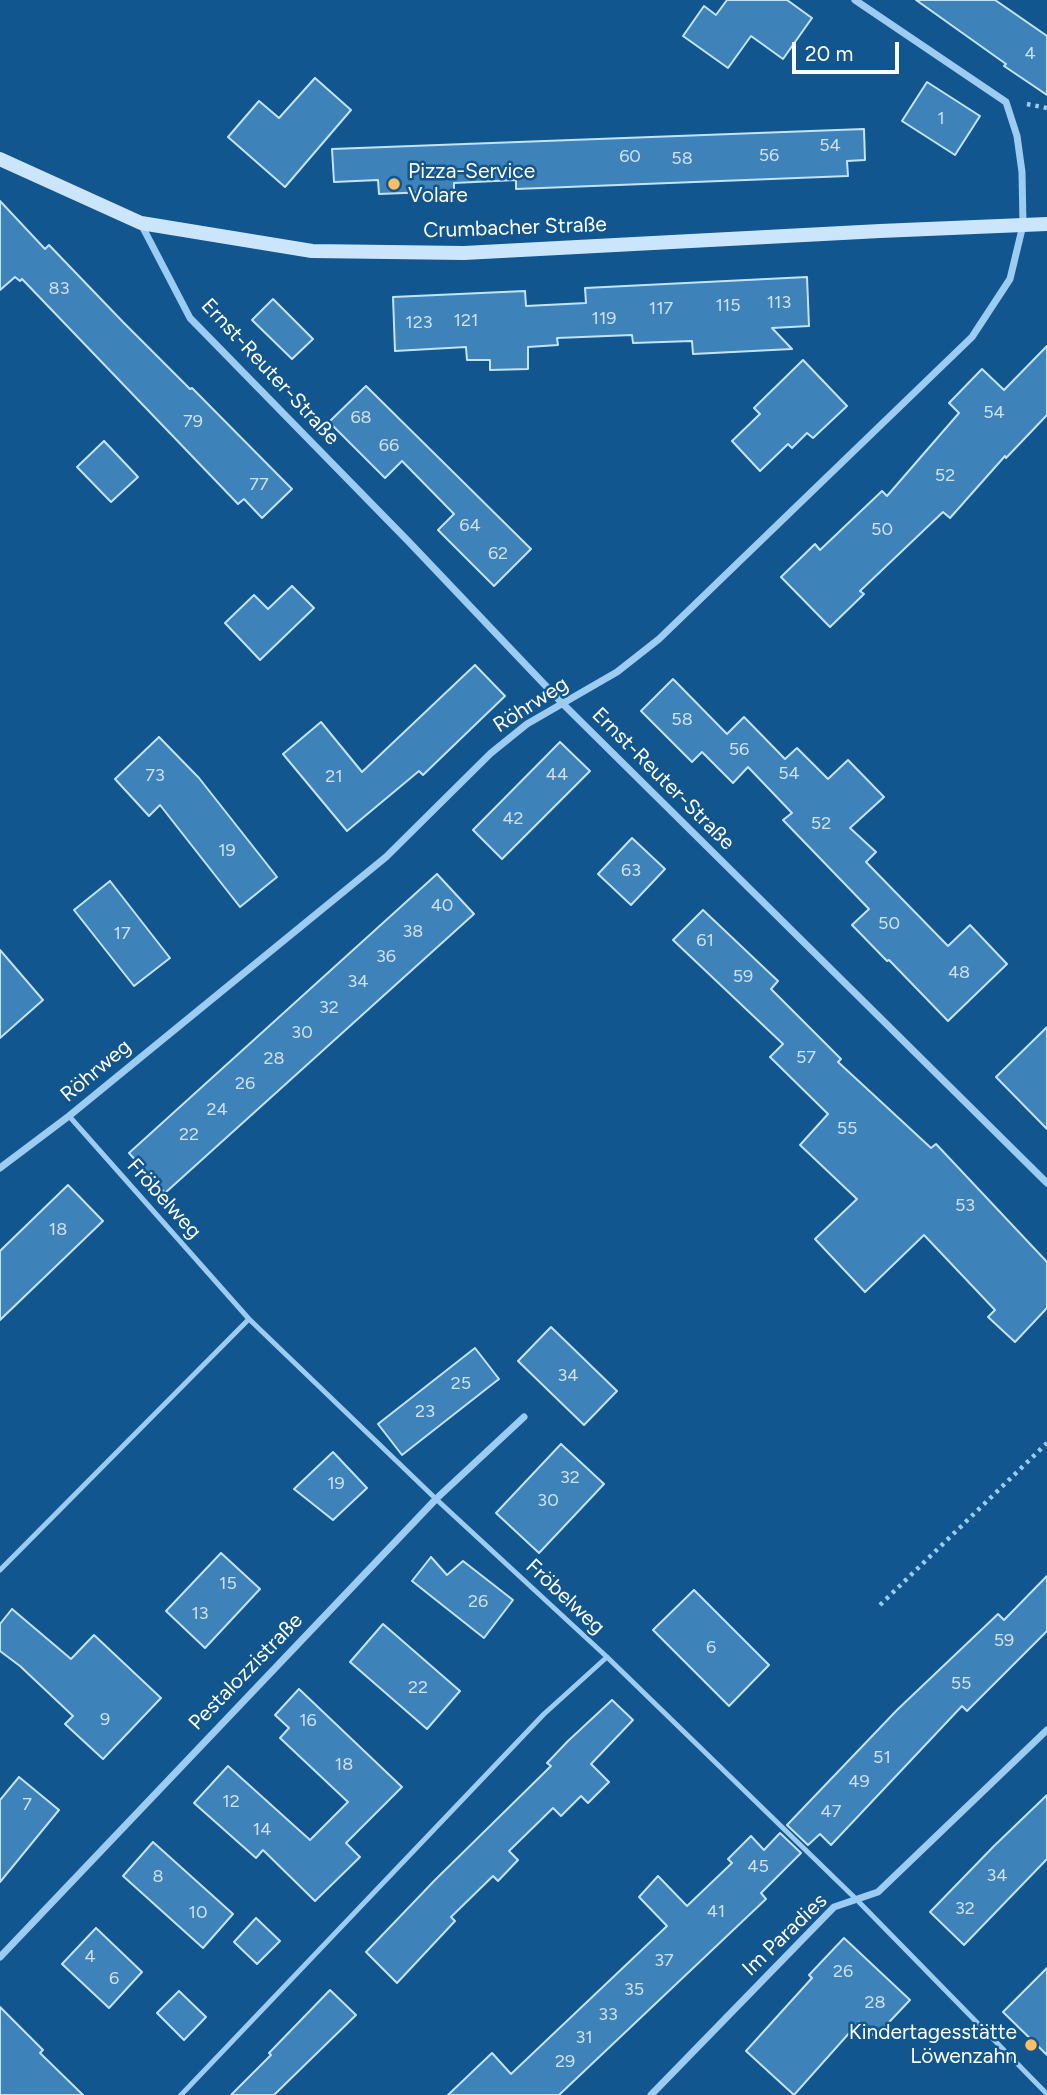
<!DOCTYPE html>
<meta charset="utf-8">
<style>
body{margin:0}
#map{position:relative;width:1047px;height:2095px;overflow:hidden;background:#12568f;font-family:Figtree,sans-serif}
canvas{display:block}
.scale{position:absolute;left:792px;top:42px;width:107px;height:32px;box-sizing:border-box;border:4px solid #fff;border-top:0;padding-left:9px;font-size:21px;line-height:24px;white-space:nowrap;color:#fff;-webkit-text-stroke:5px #12568f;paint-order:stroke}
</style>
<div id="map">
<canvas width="1047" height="2095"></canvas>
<div class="scale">20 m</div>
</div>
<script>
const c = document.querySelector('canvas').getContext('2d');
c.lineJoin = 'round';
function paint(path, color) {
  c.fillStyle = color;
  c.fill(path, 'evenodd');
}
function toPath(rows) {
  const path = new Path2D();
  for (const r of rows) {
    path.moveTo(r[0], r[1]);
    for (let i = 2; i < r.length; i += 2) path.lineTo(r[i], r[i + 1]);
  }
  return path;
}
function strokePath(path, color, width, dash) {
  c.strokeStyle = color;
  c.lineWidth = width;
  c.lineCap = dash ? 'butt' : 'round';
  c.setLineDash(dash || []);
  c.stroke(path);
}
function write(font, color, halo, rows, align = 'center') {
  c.font = font + ' Figtree,sans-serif';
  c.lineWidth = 5;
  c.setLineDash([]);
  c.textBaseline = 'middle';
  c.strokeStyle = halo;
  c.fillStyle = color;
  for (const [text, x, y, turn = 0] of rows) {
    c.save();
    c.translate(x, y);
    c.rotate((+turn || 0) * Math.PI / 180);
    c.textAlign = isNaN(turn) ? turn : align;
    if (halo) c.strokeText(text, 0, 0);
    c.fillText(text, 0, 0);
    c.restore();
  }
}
const building = toPath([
 [727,0,787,0,812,18,783,59,751,36,728,68,683,36,704,6,716,15,727,0],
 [916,0,995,0,1047,36,1047,95,1004,66,1006,64,916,0],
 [315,78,351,110,285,187,228,137,259,101,279,118,315,78],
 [927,82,980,116,955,155,902,121,927,82],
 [864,129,865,160,847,161,848,176,516,189,516,180,454,183,454,191,379,194,378,180,334,182,332,149,864,129],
 [0,201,45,249,49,245,123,322,190,389,192,388,292,489,262,518,244,499,238,504,22,279,20,281,15,277,0,290,0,201],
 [807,277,809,326,772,328,792,349,693,354,692,341,633,343,632,335,557,338,558,345,528,347,528,369,490,370,490,360,467,360,466,347,395,351,393,297,525,291,526,306,586,303,585,288,807,277],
 [273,299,313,339,292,359,252,320,273,299],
 [1047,346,1047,415,1006,458,1005,456,950,518,943,512,860,591,864,594,830,627,781,577,815,544,820,550,882,491,887,496,959,413,949,403,982,369,1004,390,1047,346],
 [803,360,847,406,813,438,807,433,792,448,788,444,760,471,732,441,760,414,754,408,803,360],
 [366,386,531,549,494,586,438,530,454,514,402,461,385,478,329,422,366,386],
 [104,441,138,477,111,502,77,467,104,441],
 [292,586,314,608,260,660,225,623,254,595,268,609,292,586],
 [475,665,505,696,423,775,419,771,347,831,283,754,321,722,362,772,475,665],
 [673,679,727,734,744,717,785,759,797,748,828,779,848,760,884,797,850,828,876,852,866,862,948,946,970,925,1007,964,948,1021,889,960,887,961,852,925,869,909,783,820,792,813,748,767,733,783,702,752,692,762,641,711,673,679],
 [159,737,199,778,277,877,240,907,160,805,149,816,115,779,159,737],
 [560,742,590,771,502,859,473,830,560,742],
 [632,838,665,869,631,905,598,874,632,838],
 [437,874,474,914,165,1193,129,1153,437,874],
 [110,881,170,958,134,986,74,910,110,881],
 [703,910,778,981,771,989,841,1059,838,1062,931,1148,936,1144,1047,1262,1047,1308,1015,1342,988,1317,995,1310,924,1235,865,1292,815,1239,857,1199,800,1145,828,1114,770,1057,783,1044,673,940,703,910],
 [0,950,43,1000,0,1038,0,950],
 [1047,1027,1047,1129,996,1077,1047,1027],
 [68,1185,103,1221,0,1320,0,1251,68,1185],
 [551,1327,617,1391,584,1425,518,1361,551,1327],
 [475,1348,499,1379,402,1455,378,1424,475,1348],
 [561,1444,604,1484,539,1553,496,1513,561,1444],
 [333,1452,367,1488,333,1520,294,1489,333,1452],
 [221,1553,260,1589,205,1648,166,1611,221,1553],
 [431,1557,447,1575,463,1561,513,1600,484,1638,412,1581,431,1557],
 [1047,1576,1047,1631,967,1711,962,1706,831,1845,820,1834,808,1845,787,1825,897,1710,998,1614,1004,1620,1047,1576],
 [694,1590,769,1665,729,1706,653,1630,694,1590],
 [12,1609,71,1659,94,1635,161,1698,103,1759,65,1724,73,1716,20,1666,0,1651,0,1624,12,1609],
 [383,1624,460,1691,427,1729,350,1662,383,1624],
 [299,1689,402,1787,346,1843,360,1857,315,1901,263,1850,256,1858,194,1803,228,1766,310,1840,348,1802,280,1738,289,1728,275,1715,299,1689],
 [612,1700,633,1720,591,1764,609,1782,588,1803,581,1796,561,1816,553,1808,509,1851,518,1860,498,1881,493,1876,451,1917,455,1921,397,1983,366,1952,435,1880,551,1766,547,1763,568,1741,612,1700],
 [19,1777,59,1810,0,1882,0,1800,19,1777],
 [1047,1795,1047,1859,964,1945,930,1912,994,1846,1047,1795],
 [780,1833,801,1853,761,1893,766,1899,559,2095,448,2095,492,2053,511,2074,667,1926,639,1897,658,1876,687,1906,732,1863,728,1859,751,1836,764,1850,780,1833],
 [153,1842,233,1914,203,1948,123,1876,153,1842],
 [256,1918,280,1941,257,1964,234,1942,256,1918],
 [96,1928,142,1972,109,2008,62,1964,96,1928],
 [844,1938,910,2000,875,2037,859,2022,794,2095,746,2051,812,1978,809,1975,844,1938],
 [1047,1968,1047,2055,1003,2012,1047,1968],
 [330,1990,356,2015,274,2095,231,2095,271,2055,269,2053,330,1990],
 [179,1991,206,2017,184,2040,157,2013,179,1991],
 [0,2007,43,2050,40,2053,83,2095,0,2095,0,2007]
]);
const path = toPath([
 [1027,104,1047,108],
 [880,1605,1047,1443]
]);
const lane = toPath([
 [69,1116,249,1319,436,1499,607,1657,856,1899,1047,2094],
 [0,1570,249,1319],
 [181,2095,544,1714,607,1657]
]);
const street = toPath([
 [141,224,190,318,409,542,563,704,1047,1183],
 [0,1168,69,1116,386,857,491,753,527,724,617,672,659,639,972,337,1010,279,1023,225,1022,172,1017,136,1006,102,855,0],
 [0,1957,436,1499,524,1417],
 [651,2095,834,1907,878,1892,1047,1730]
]);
const secondary = toPath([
 [0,159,141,223,312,251,464,253,880,231,1047,224]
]);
const markers = [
 [394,184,7,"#ffbf5d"],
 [1031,2045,7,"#ffbf5d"]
];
const numberNames = [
 ["4",1030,54],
 ["1",941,119],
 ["54",830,146],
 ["56",769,156],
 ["60",630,157],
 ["58",682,159],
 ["83",59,289],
 ["113",779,303],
 ["115",728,306],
 ["117",661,309],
 ["119",604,319],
 ["121",466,321],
 ["123",419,323],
 ["54",994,413],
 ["68",361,418],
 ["79",193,422],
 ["66",389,446],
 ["52",945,476],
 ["77",259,485],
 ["64",470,526],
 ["50",882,530],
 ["62",498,554],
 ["58",682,720],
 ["56",739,750],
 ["54",789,774],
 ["44",557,775],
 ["73",155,776],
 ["21",334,777],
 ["42",513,819],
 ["52",821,824],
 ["19",227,851],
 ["63",631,871],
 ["40",442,906],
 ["50",889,924],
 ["38",413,932],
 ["17",122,934],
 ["61",705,941],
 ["36",386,957],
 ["48",959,973],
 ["59",743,977],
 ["34",358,982],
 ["32",329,1008],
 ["30",302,1033],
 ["57",806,1058],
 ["28",274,1059],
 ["26",245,1084],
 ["24",217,1110],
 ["55",847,1129],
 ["22",189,1135],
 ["53",965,1206],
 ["18",58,1230],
 ["34",568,1376],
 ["25",461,1384],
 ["23",425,1412],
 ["32",570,1478],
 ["19",336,1484],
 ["30",548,1501],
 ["15",228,1584],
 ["26",478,1602],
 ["13",200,1614],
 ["59",1004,1641],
 ["6",711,1648],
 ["55",961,1684],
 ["22",418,1688],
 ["9",105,1720],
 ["16",308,1721],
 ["51",882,1758],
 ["18",344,1765],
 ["49",859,1782],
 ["12",231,1802],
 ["7",27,1805],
 ["47",831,1812],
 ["14",262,1830],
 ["45",758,1867],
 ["34",997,1876],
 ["8",158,1877],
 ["32",965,1909],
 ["41",716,1912],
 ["10",198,1913],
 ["4",90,1957],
 ["37",664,1961],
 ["26",843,1972],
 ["6",114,1979],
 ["35",634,1990],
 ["28",875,2003],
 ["33",608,2015],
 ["31",584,2038],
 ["29",565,2062]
];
const poiNames = [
 ["Pizza-Service",408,172],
 ["Volare",408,196],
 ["Kindertagesstätte",1017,2033,"right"],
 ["Löwenzahn",1017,2057,"right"]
];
const streetNames = [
 ["Crumbacher Straße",515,228,-2],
 ["Ernst-Reuter-Straße",270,372,47],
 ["Röhrweg",531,705,-33],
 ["Ernst-Reuter-Straße",663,779,45],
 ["Röhrweg",96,1071,-40],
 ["Fröbelweg",164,1199,48],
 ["Fröbelweg",565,1597,43],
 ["Pestalozzistraße",246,1672,-46],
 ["Im Paradies",785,1935,-44]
];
paint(building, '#3e82ba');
strokePath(building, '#c3e3fd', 2);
strokePath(path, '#9cccf2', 4.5, [3.5, 5]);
strokePath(lane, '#9cccf2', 5);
strokePath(street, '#9cccf2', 7);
strokePath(secondary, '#cbe5fc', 14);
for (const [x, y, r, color] of markers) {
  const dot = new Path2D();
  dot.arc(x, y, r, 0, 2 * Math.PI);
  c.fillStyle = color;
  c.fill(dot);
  strokePath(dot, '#12568f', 2.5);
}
write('18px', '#cfe0ee', null, numberNames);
write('21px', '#fff', '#12568f', poiNames, 'left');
write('21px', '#fff', '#12568f', streetNames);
</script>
